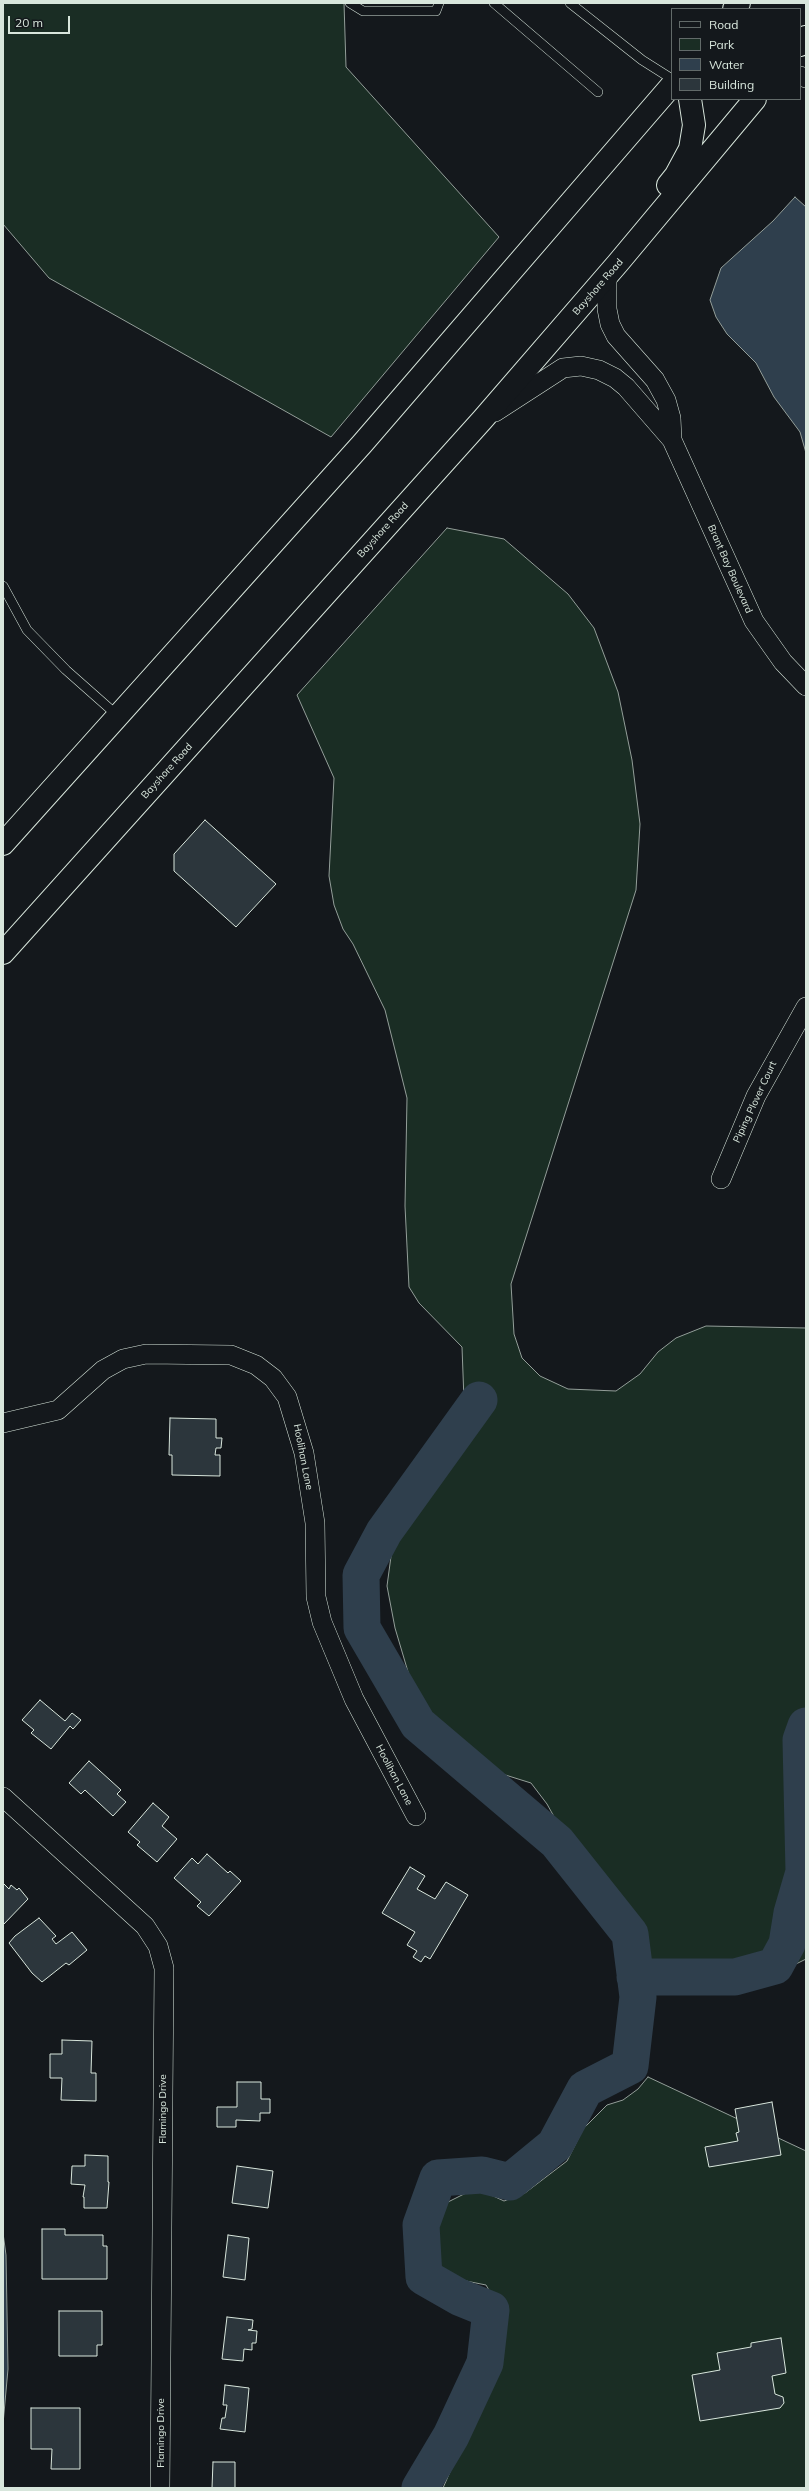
<!DOCTYPE html>
<style>
body{margin:0}
#map{position:relative;width:809px;height:2491px;overflow:hidden;background:#14181c;font-family:Mulish,sans-serif}
canvas{display:block}
.frame{position:absolute;inset:0;border:4px solid #d8e6dc;pointer-events:none}
.legend{position:absolute;left:671px;top:8px;width:130px;height:92px;box-sizing:border-box;background:#14181c;border:1px solid #626a69;margin:0;padding:5px 7px;list-style:none;font-size:12px;color:#d8e6dc}
.legend li{display:flex;align-items:center;gap:8px;height:20px}
.legend b{width:20px;border:1px solid #626a69}
.scale{position:absolute;left:8px;top:16px;width:62px;height:18px;box-sizing:border-box;border:2px solid #d8e6dc;border-top:0;padding-left:5px;font-size:12px;line-height:14px;white-space:nowrap;color:#d8e6dc;-webkit-text-stroke:3px #14181c;paint-order:stroke}
</style>
<div id="map">
<canvas width="809" height="2491"></canvas>
<div class="frame"></div>
<ul class="legend">
<li><b style="height:5px;background:#14181c"></b>Road</li>
<li><b style="height:11px;background:#1a2d24"></b>Park</li>
<li><b style="height:11px;background:#2f3f4d"></b>Water</li>
<li><b style="height:11px;background:#2c363c"></b>Building</li>
</ul>
<div class="scale">20 m</div>
</div>
<script>
const c = document.querySelector('canvas').getContext('2d');
c.lineJoin = 'round';
function paint(path, color) {
  c.fillStyle = color;
  c.fill(path, 'evenodd');
}
function toPath(rows) {
  const path = new Path2D();
  for (const r of rows) {
    path.moveTo(r[0], r[1]);
    for (let i = 2; i < r.length; i += 2) path.lineTo(r[i], r[i + 1]);
  }
  return path;
}
function strokePath(path, color, width, dash) {
  c.strokeStyle = color;
  c.lineWidth = width;
  c.lineCap = dash ? 'butt' : 'round';
  c.setLineDash(dash || []);
  c.stroke(path);
}
function write(font, color, halo, rows, align = 'center') {
  c.font = font + ' Mulish,sans-serif';
  c.lineWidth = 3;
  c.setLineDash([]);
  c.textBaseline = 'middle';
  c.strokeStyle = halo;
  c.fillStyle = color;
  for (const [text, x, y, turn = 0] of rows) {
    c.save();
    c.translate(x, y);
    c.rotate((+turn || 0) * Math.PI / 180);
    c.textAlign = isNaN(turn) ? turn : align;
    if (halo) c.strokeText(text, 0, 0);
    c.fillText(text, 0, 0);
    c.restore();
  }
}
const green = toPath([
 [3,3,344,3,346,67,499,237,331,437,49,278,3,224,3,3],
 [447,528,504,539,568,594,594,628,618,692,632,760,640,824,636,890,511,1284,514,1334,522,1358,540,1376,568,1389,616,1391,640,1374,658,1352,676,1338,706,1326,806,1328,806,1959,796,1964,639,1976,597,1894,547,1804,531,1783,483,1768,451,1736,414,1692,395,1628,387,1586,392,1549,402,1525,462,1453,465,1427,462,1347,419,1303,409,1287,405,1206,407,1098,385,1010,353,944,343,929,334,905,329,876,334,778,297,695,447,528],
 [648,2077,806,2151,806,2488,443,2488,502,2352,498,2306,486,2285,446,2277,429,2241,444,2204,476,2188,504,2201,525,2193,567,2161,583,2129,607,2105,623,2100,638,2089,648,2077]
]);
const water = toPath([
 [795,197,806,207,806,453,800,432,774,397,756,363,727,334,716,317,710,300,721,268,773,221,795,197],
 [3,2233,6,2255,8,2369,3,2424,3,2233]
]);
const river = toPath([
 [635,1977,735,1977,775,1966,787,1944,792,1913,804,1872,801,1740,806,1726],
 [420,2488,451,2436,485,2363,491,2310,459,2297,424,2277,421,2225,438,2178,482,2175,510,2182,555,2145,585,2089,630,2066,638,1997,630,1934,557,1842,418,1724,362,1628,361,1575,384,1532,479,1400]
]);
const building = toPath([
 [205,820,276,884,236,927,174,871,174,854,205,820],
 [170,1418,216,1419,216,1438,222,1438,221,1448,216,1448,215,1455,220,1455,220,1476,172,1475,172,1455,169,1455,170,1418],
 [40,1700,65,1721,72,1713,81,1720,73,1729,70,1726,51,1749,31,1733,34,1730,22,1720,40,1700],
 [89,1761,121,1790,117,1794,126,1802,113,1816,85,1790,81,1794,69,1783,89,1761],
 [153,1803,169,1817,162,1826,177,1839,157,1862,137,1845,140,1842,128,1832,153,1803],
 [207,1854,228,1873,230,1871,241,1881,209,1916,197,1906,201,1902,174,1878,192,1858,198,1864,207,1854],
 [410,1867,425,1876,417,1889,435,1899,446,1882,468,1895,430,1959,425,1956,421,1962,413,1957,417,1951,407,1945,415,1932,382,1913,410,1867],
 [3,1883,9,1889,11,1885,17,1890,19,1888,28,1899,3,1925,3,1883],
 [39,1918,56,1936,52,1939,56,1944,72,1932,87,1950,69,1965,66,1963,42,1982,32,1973,9,1943,15,1936,39,1918],
 [62,2040,92,2041,91,2073,96,2073,96,2101,61,2100,62,2078,50,2078,50,2054,62,2054,62,2040],
 [237,2082,261,2082,261,2099,270,2099,270,2113,260,2113,260,2121,236,2120,236,2127,217,2127,217,2107,237,2107,237,2082],
 [772,2102,781,2155,709,2167,705,2147,738,2141,736,2133,739,2132,735,2109,772,2102],
 [85,2155,108,2156,108,2182,109,2182,107,2208,84,2208,84,2197,83,2197,85,2185,71,2184,72,2166,85,2166,85,2155],
 [237,2166,273,2171,268,2208,232,2203,237,2166],
 [42,2229,65,2229,65,2235,103,2235,103,2246,107,2246,107,2279,42,2279,42,2229],
 [228,2235,249,2238,245,2280,223,2277,228,2235],
 [59,2311,102,2311,102,2345,97,2345,97,2356,59,2356,59,2311],
 [227,2317,253,2320,252,2329,248,2330,257,2331,256,2343,252,2343,252,2350,244,2349,243,2361,222,2359,227,2317],
 [781,2338,786,2373,772,2376,775,2394,783,2397,784,2403,780,2408,700,2421,692,2375,720,2370,717,2353,751,2347,751,2343,781,2338],
 [225,2385,249,2388,245,2432,220,2429,222,2418,225,2418,227,2405,223,2405,225,2385],
 [31,2408,80,2408,80,2469,51,2469,52,2449,31,2449,31,2408],
 [213,2462,235,2462,235,2488,212,2488,213,2462]
]);
const service = toPath([
 [350,3,363,11,436,11,439,3],
 [494,3,598,92],
 [570,3,642,60,672,79],
 [3,586,27,630,66,670,118,716]
]);
const minor = toPath([
 [800,76,806,78],
 [607,277,607,309,610,324,616,336,655,380,666,400,671,418,672,440],
 [495,412,563,368,581,366,599,370,615,378,626,387,672,440,754,621,783,662,806,686],
 [721,1179,756,1096,806,1007],
 [3,1423,58,1410,103,1370,123,1359,146,1354,231,1355,256,1365,273,1378,287,1397,304,1453,315,1523,316,1597,322,1622,354,1699,416,1816],
 [3,1797,145,1926,158,1946,164,1968,160,2488]
]);
const primary = toPath([
 [734,9,739,3],
 [800,45,806,37],
 [668,185,676,175,690,149,694,125,690,99],
 [3,844,362,444,672,85],
 [3,953,483,419,618,263,755,99]
]);
const streetNames = [
 ["Bayshore Road",598,287,-49],
 ["Bayshore Road",383,530,-48],
 ["Brant Bay Boulevard",730,569,66],
 ["Bayshore Road",167,771,-48],
 ["Piping Plover Court",755,1102,-65],
 ["Hoolihan Lane",303,1457,79],
 ["Hoolihan Lane",394,1775,62],
 ["Flamingo Drive",163,2109,-90],
 ["Flamingo Drive",161,2433,-90]
];
paint(green, '#1a2d24');
strokePath(green, '#939e99', 1);
paint(water, '#2f3f4d');
strokePath(water, '#939e99', 1);
strokePath(river, '#2f3f4d', 37);
paint(building, '#2c363c');
strokePath(building, '#d8e6dc', 1);
strokePath(service, '#d8e6dc', 10);
strokePath(minor, '#d8e6dc', 20);
strokePath(primary, '#d8e6dc', 24);
strokePath(service, '#14181c', 9);
strokePath(minor, '#14181c', 19);
strokePath(primary, '#14181c', 22);
write('10px', '#d8e6dc', '#14181c', streetNames);
</script>
